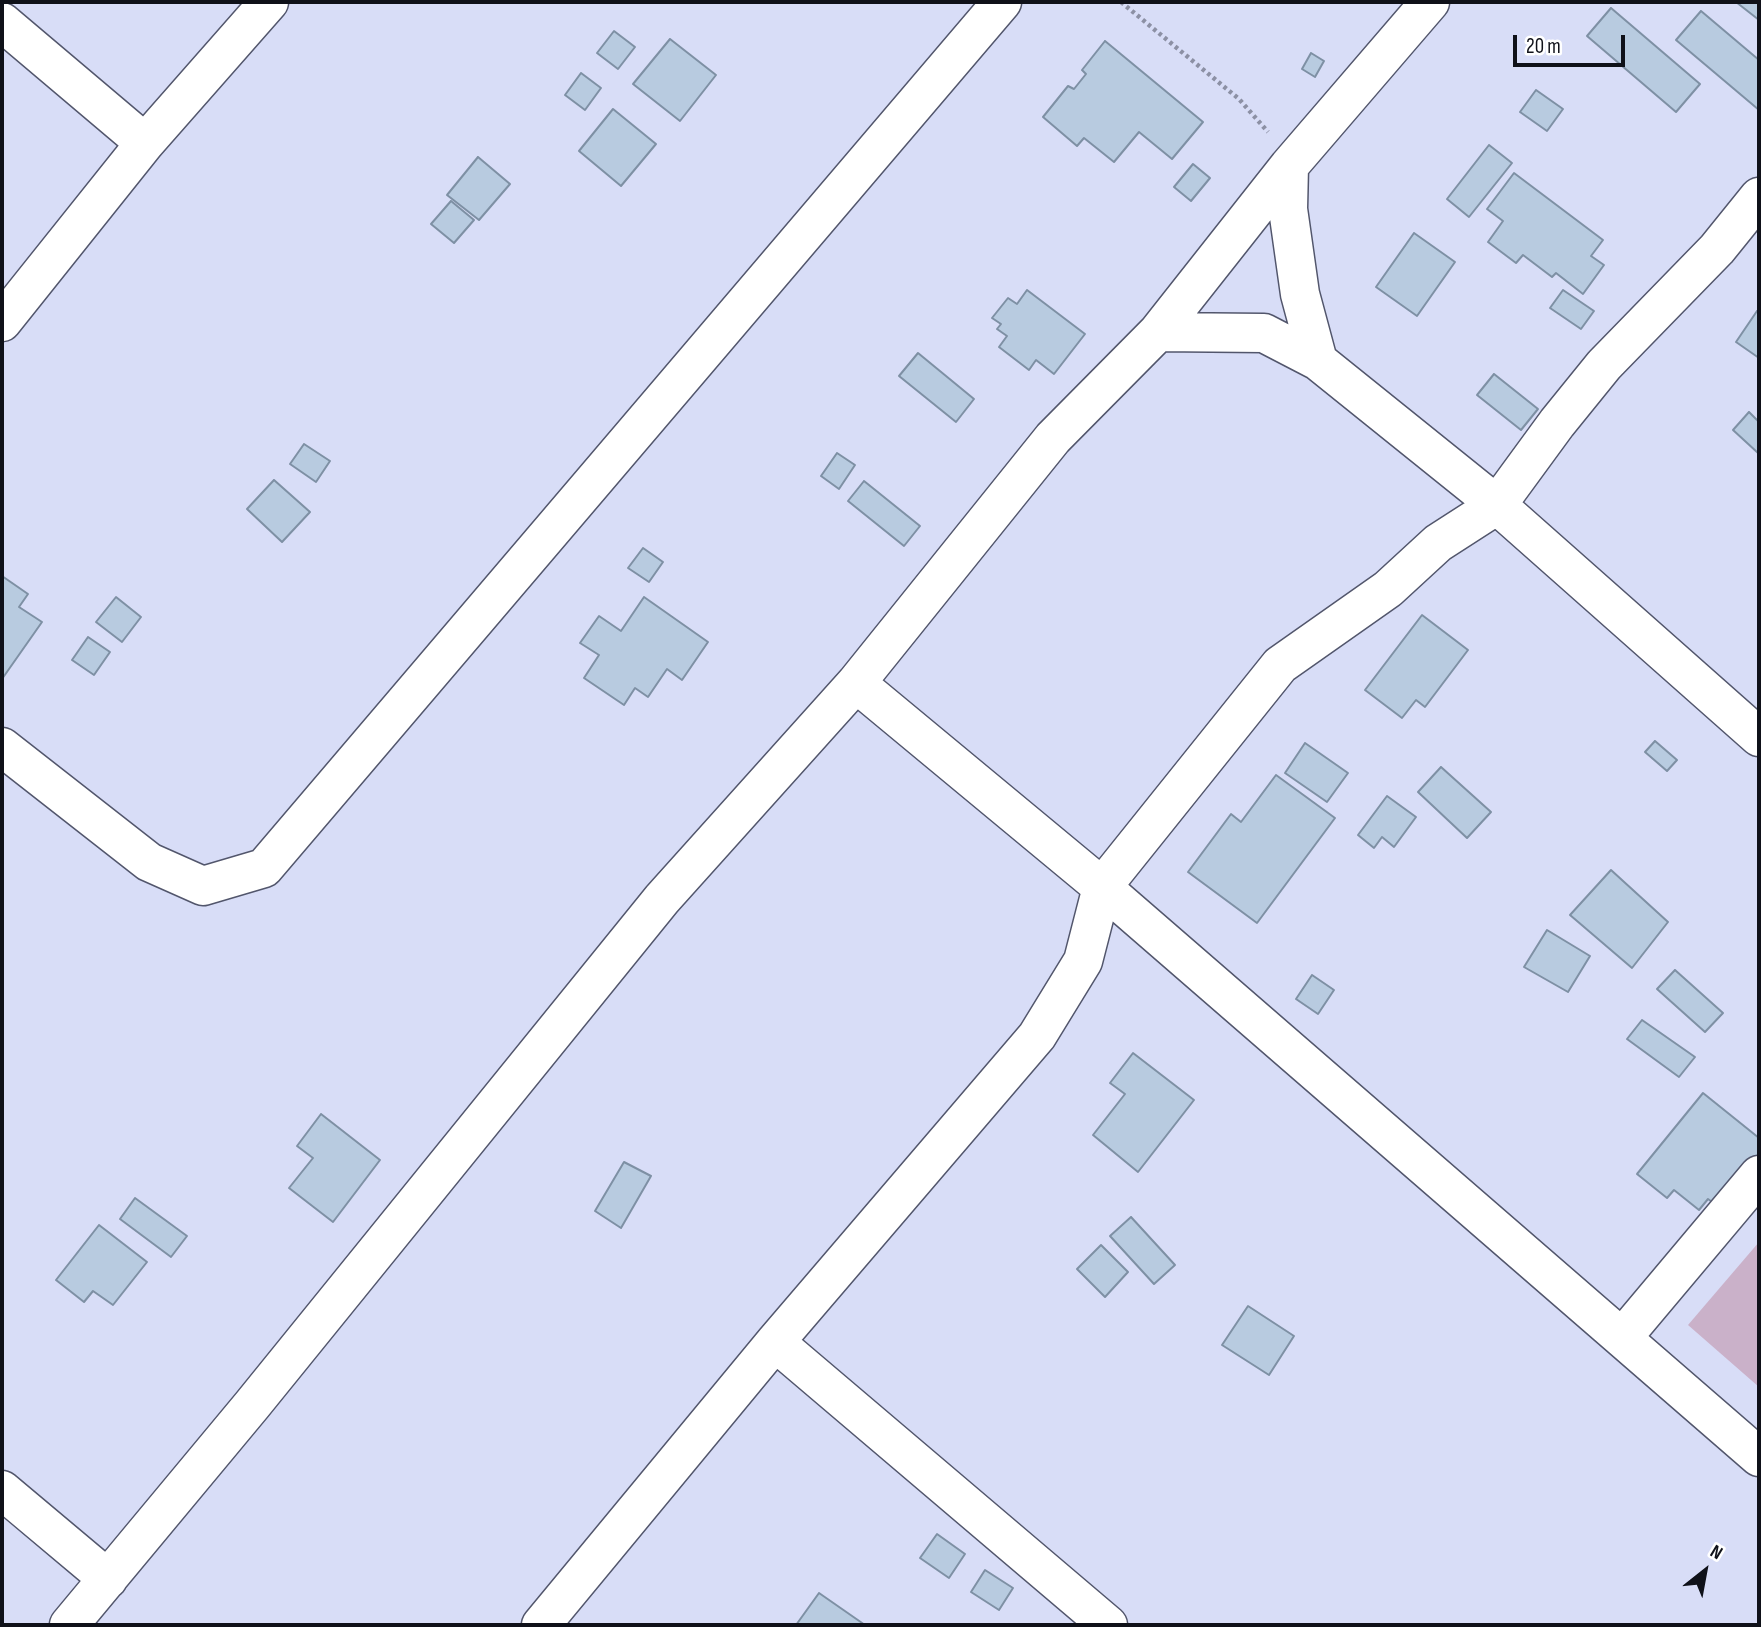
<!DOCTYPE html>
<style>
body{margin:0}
#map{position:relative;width:1761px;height:1627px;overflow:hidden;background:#d8ddf7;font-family:"Sofia Sans Condensed",sans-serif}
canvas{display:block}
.frame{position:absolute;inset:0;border:4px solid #0f1119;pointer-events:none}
.north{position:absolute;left:1670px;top:1536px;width:70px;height:70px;-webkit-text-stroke:5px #fff;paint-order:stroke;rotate:31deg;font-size:19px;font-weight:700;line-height:28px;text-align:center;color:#0f1119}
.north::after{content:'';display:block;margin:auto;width:24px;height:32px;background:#0f1119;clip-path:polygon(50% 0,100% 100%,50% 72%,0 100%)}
.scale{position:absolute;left:1513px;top:35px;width:112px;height:32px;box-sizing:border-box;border:4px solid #0f1119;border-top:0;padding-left:9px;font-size:21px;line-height:24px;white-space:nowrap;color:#0f1119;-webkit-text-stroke:5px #fff;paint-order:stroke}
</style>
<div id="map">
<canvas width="1761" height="1627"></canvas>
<div class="frame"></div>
<div class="north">N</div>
<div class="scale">20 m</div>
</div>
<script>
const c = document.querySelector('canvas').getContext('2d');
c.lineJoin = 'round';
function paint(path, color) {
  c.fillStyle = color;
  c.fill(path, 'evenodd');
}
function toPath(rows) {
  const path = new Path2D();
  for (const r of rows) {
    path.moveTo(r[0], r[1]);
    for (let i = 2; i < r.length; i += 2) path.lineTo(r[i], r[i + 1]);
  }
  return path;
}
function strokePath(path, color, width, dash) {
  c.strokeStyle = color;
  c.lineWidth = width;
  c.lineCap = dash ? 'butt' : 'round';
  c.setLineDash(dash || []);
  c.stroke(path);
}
const green = toPath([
 [1759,1242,1759,1387,1688,1325]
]);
const building = toPath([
 [1736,2,1759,2,1759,20,1736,2],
 [1611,8,1700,84,1676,112,1587,36,1611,8],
 [1701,11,1759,60,1759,110,1676,40,1701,11],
 [614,31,635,47,618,69,597,53,614,31],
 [670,39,716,75,680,121,633,84,670,39],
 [1105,41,1203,122,1172,159,1139,132,1114,162,1084,138,1077,146,1043,117,1068,86,1074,89,1086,74,1082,70,1105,41],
 [1311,53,1324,61,1315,77,1302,69,1311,53],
 [581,73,601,88,585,110,565,95,581,73],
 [1536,90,1563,109,1547,131,1520,112,1536,90],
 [613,109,656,144,621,186,579,151,613,109],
 [1489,145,1512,163,1469,217,1447,199,1489,145],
 [478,157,510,184,479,220,447,195,478,157],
 [1193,164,1210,178,1191,201,1174,187,1193,164],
 [1514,173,1603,240,1591,256,1604,265,1583,294,1556,273,1552,277,1523,255,1516,263,1488,242,1503,221,1487,209,1514,173],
 [451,201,474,220,454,243,431,224,451,201],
 [1414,233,1455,262,1417,316,1376,287,1414,233],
 [1027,290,1085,334,1054,374,1036,360,1029,370,999,347,1007,336,997,329,1001,324,992,318,1008,298,1017,304,1027,290],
 [1563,290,1594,311,1581,329,1550,308,1563,290],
 [1757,311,1759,313,1759,358,1736,342,1757,311],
 [918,353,974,399,956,422,899,376,918,353],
 [1494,374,1538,409,1521,430,1477,395,1494,374],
 [1749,412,1759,422,1758,453,1733,430,1749,412],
 [304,444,330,461,316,482,290,464,304,444],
 [837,453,855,465,839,489,821,476,837,453],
 [274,480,310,512,282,542,247,509,274,480],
 [864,481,920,526,904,546,848,501,864,481],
 [643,548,663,562,649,582,628,568,643,548],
 [2,576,28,594,19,607,42,622,2,679,2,576],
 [116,597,141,617,122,642,96,622,116,597],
 [644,597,708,642,682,680,667,669,648,697,635,688,624,705,584,678,599,655,580,643,599,616,621,631,644,597],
 [1422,615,1468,650,1425,707,1416,700,1402,718,1365,690,1422,615],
 [88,637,110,652,94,675,72,660,88,637],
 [1655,741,1677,760,1667,771,1645,752,1655,741],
 [1305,743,1348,773,1327,802,1285,773,1305,743],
 [1441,767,1491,812,1467,838,1418,792,1441,767],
 [1276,775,1335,818,1257,923,1188,872,1231,814,1241,822,1276,775],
 [1387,796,1416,817,1394,847,1382,837,1374,848,1358,835,1387,796],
 [1611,870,1668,922,1632,968,1570,915,1611,870],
 [1547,930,1590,956,1568,992,1524,967,1547,930],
 [1675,970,1723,1013,1705,1032,1657,989,1675,970],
 [1312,975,1334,990,1318,1014,1296,999,1312,975],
 [1642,1020,1695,1057,1679,1077,1627,1039,1642,1020],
 [1133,1053,1194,1100,1138,1172,1093,1135,1125,1094,1110,1083,1133,1053],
 [1703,1093,1759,1138,1759,1159,1720,1208,1708,1199,1699,1210,1674,1190,1667,1198,1637,1174,1703,1093],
 [321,1114,380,1160,333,1222,289,1188,313,1158,297,1146,321,1114],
 [624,1162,651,1176,621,1228,595,1211,624,1162],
 [135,1198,187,1236,171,1257,120,1219,135,1198],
 [1131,1217,1175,1265,1154,1284,1110,1236,1131,1217],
 [99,1225,147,1262,113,1305,93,1291,84,1302,56,1280,99,1225],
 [1101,1245,1128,1272,1105,1297,1077,1269,1101,1245],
 [1248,1306,1294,1336,1269,1375,1222,1345,1248,1306],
 [937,1534,965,1554,949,1578,920,1558,937,1534],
 [985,1570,1013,1588,999,1610,971,1592,985,1570],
 [819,1593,865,1625,796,1625,819,1593]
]);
const path = toPath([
 [1121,2,1239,99,1268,132]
]);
const minor = toPath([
 [2,22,145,143],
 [1289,166,1288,209,1300,294,1318,361],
 [2,322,145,143,269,2],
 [1158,332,1264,333,1318,361,1497,505,1759,737],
 [856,683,1102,887,1759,1457],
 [2,747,149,862,203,886,264,868,1002,2],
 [1622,1338,1759,1175],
 [775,1342,1108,1625],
 [2,1490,108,1579],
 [69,1625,252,1405,662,899,856,683,1053,438,1158,332,1289,166,1430,2],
 [541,1625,775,1342,1037,1036,1083,961,1102,887,1280,665,1388,589,1438,543,1497,505,1557,423,1604,365,1717,249,1759,197]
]);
paint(green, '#cab1c9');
paint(building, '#b8cbe0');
strokePath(building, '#7e90a4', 2);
strokePath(minor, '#52566c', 41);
strokePath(path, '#8c90a4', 4.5, [3.5, 3.5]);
strokePath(minor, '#fff', 38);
</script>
